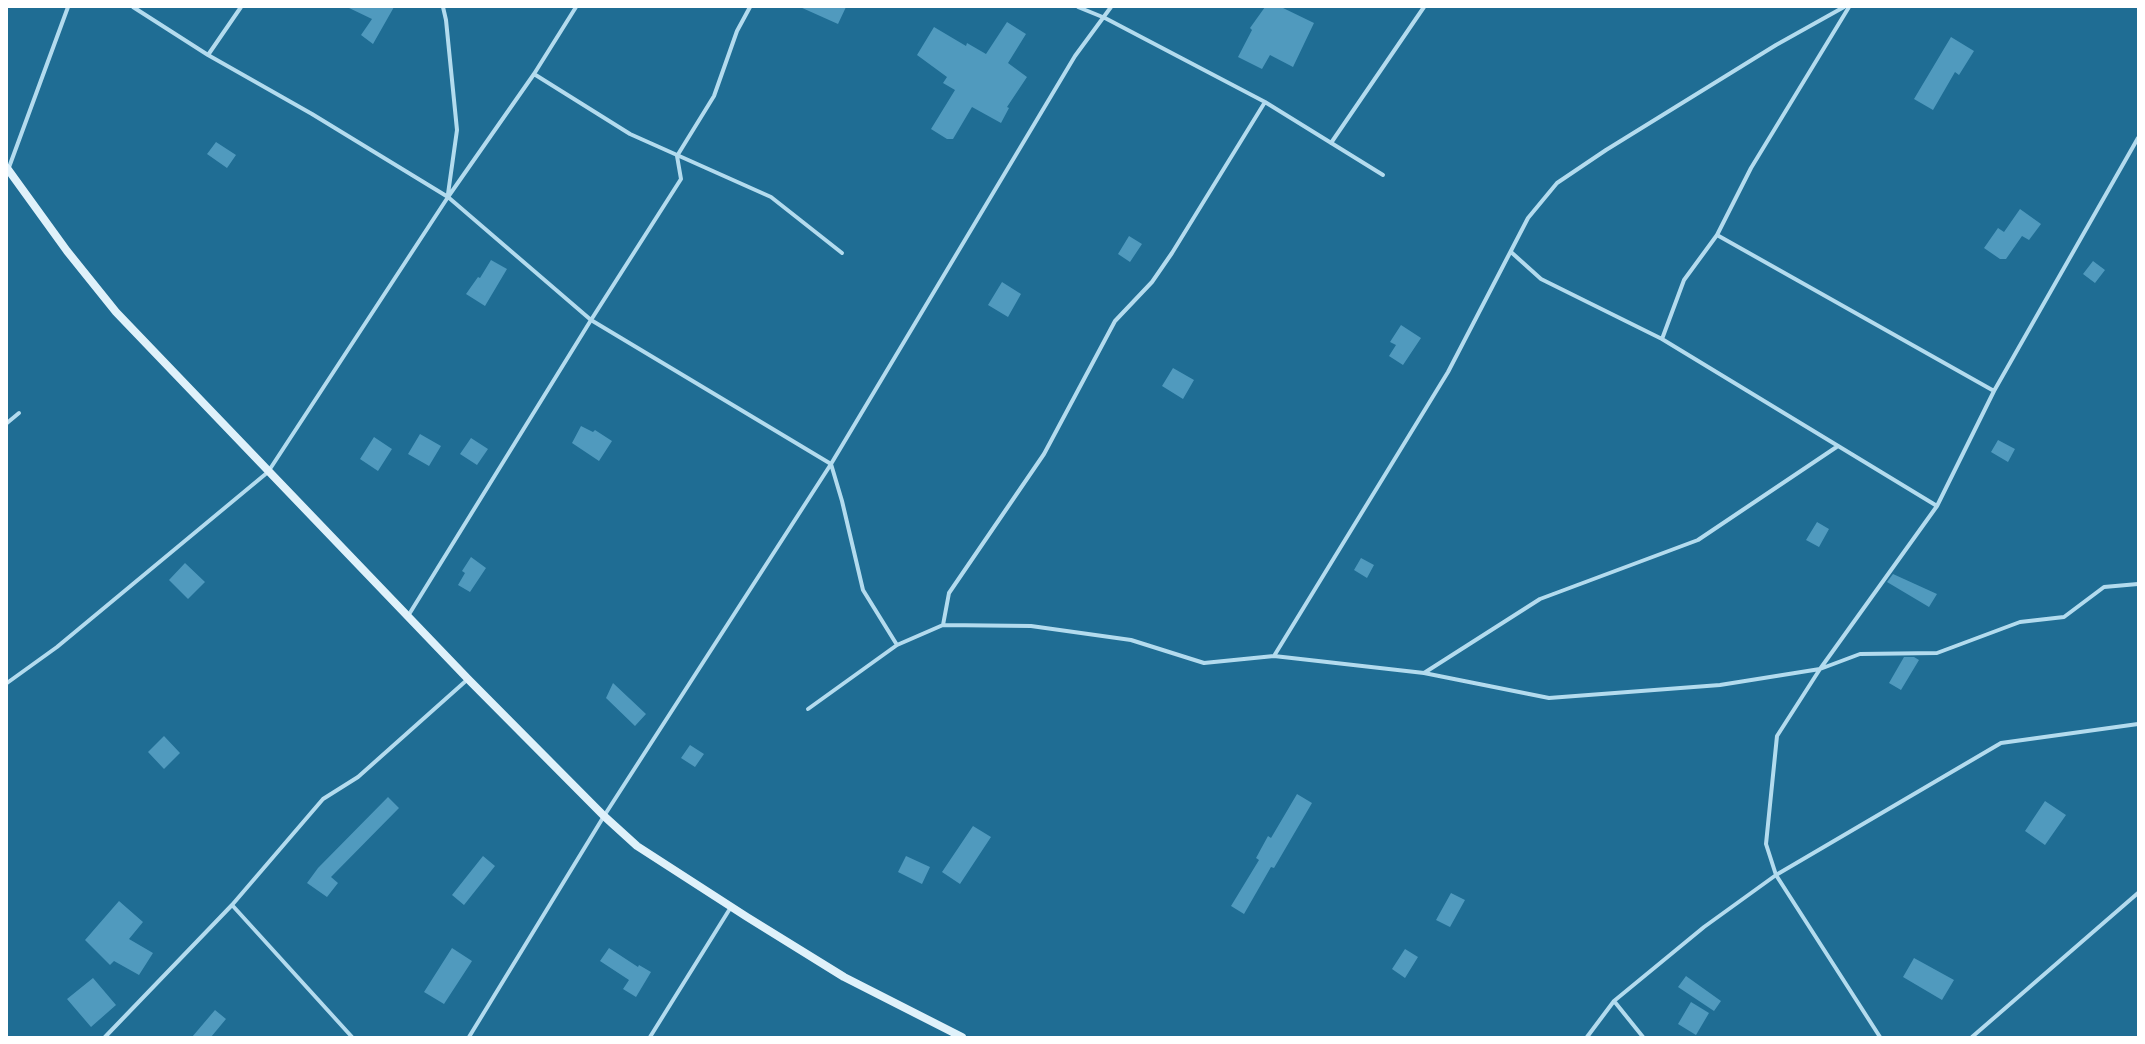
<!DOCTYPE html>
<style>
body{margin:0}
#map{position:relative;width:2145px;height:1044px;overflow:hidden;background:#1f6d94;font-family:"Nunito Sans",sans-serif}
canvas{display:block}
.frame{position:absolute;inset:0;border:8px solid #fff;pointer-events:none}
</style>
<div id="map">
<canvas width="2145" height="1044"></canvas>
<div class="frame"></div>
</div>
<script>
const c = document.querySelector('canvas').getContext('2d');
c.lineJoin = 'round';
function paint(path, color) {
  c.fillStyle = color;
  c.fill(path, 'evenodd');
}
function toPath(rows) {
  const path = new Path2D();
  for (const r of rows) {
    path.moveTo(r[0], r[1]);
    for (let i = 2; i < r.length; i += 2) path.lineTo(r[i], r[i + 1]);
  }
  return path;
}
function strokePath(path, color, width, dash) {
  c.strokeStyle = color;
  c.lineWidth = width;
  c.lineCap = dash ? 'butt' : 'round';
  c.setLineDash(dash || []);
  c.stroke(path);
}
const building = toPath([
 [347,7,394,7,373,44,361,35,372,19],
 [800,7,846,7,838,24],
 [1265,7,1281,7,1314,23,1293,67,1270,55,1262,69,1238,57,1252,30,1250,28],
 [1007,22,1026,34,1008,63,1027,77,1007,107,1009,108,1001,123,972,107,953,139,947,139,931,129,955,90,943,83,947,77,917,55,934,27,966,46,967,43,986,54],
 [1951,37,1974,51,1959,75,1955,72,1933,110,1914,99],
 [216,142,236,155,227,168,207,154],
 [2020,209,2041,224,2029,240,2022,236,2006,259,2000,259,1984,248,1998,228,2004,232],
 [1129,236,1142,244,1130,262,1118,254],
 [491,260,507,269,485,306,466,294,478,277,480,278],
 [2093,261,2105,270,2095,283,2083,274],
 [1002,282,1021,294,1008,317,988,305],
 [1401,325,1421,338,1403,365,1389,356,1396,345,1390,342],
 [1173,368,1194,380,1183,399,1162,386],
 [581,426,593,432,595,430,612,441,599,461,572,443],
 [420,434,441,446,429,466,408,454],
 [374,437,392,449,378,471,360,459],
 [471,438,488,449,477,465,460,454],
 [1998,440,2015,449,2008,462,1991,452],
 [1817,522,1829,529,1819,547,1806,540],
 [471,557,486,568,470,592,458,585,465,573,462,571],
 [1361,558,1374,565,1367,578,1354,570],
 [185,563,205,582,188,599,169,580],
 [1893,574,1937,594,1929,607,1887,582],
 [1904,657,1914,657,1919,660,1901,690,1889,683],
 [613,683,646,714,635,726,606,698],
 [164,736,180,753,164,769,148,752],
 [690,745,704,754,695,767,681,758],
 [1297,794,1312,803,1274,868,1271,867,1244,914,1231,906,1259,860,1256,858,1268,836,1271,838],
 [388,797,399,808,331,877,338,883,327,897,307,883,318,868],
 [2045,801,2066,815,2045,845,2025,831],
 [973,826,991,837,960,884,942,872],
 [483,856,495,866,464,905,452,895],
 [906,856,930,867,922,884,898,872],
 [1451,893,1465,900,1450,927,1436,920],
 [119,901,143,922,129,939,153,953,139,975,114,961,110,965,85,940],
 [452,948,472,961,444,1004,424,992],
 [609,948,638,967,639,965,651,972,636,997,623,989,629,980,600,961],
 [1405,949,1418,957,1405,978,1392,969],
 [1914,958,1954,980,1942,1000,1903,977],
 [1686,976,1721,1001,1714,1011,1678,987],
 [93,978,116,1005,91,1027,67,999],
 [1691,1002,1709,1013,1696,1035,1678,1024],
 [215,1010,226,1019,211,1037,192,1037]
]);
const street = toPath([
 [133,7,208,55,312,114,448,197,591,320,831,464,842,501,863,590,897,645],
 [443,7,446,20,457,130,448,194],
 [1078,7,1105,18,1265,102,1383,175],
 [208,55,241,7],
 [534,74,630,134,771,197,842,253],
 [1331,143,1424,7],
 [8,170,68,7],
 [1717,235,1994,391],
 [1511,252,1541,279,1662,339,1937,506],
 [1662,339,1684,280,1717,235,1751,168,1849,7],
 [7,423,19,413],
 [408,616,591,320,681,179,677,156,714,96,737,31,750,7],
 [943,625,949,593,1044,454,1115,321,1152,282,1172,253,1265,102],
 [1274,656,1448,372,1528,218,1557,183,1606,150,1776,45,1844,7],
 [1424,673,1549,698,1720,685,1820,669,1860,654,1937,653,2020,622,2064,617,2104,587,2138,584],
 [7,683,57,647,268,472,448,197,534,74,576,7],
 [808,709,897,645,943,625,1031,626,1131,640,1204,663,1274,656,1424,673,1540,599,1698,540,1838,446],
 [232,905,352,1037],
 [1614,1001,1643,1037],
 [105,1037,232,905,323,799,358,777,468,679],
 [469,1037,604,816,831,464,1075,56,1111,7],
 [650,1037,731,907],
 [1587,1037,1614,1001,1704,927,1776,875,2001,743,2138,724],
 [1880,1037,1776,875,1766,844,1777,736,1820,669,1937,506,1994,391,2138,138],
 [1972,1037,2138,893]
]);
const secondary = toPath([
 [7,168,67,251,116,312,468,679,604,816,637,846,747,917,844,977,962,1037]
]);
paint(building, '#509abe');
strokePath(street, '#b3dbee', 4);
strokePath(secondary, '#dff1fa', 8);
</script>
